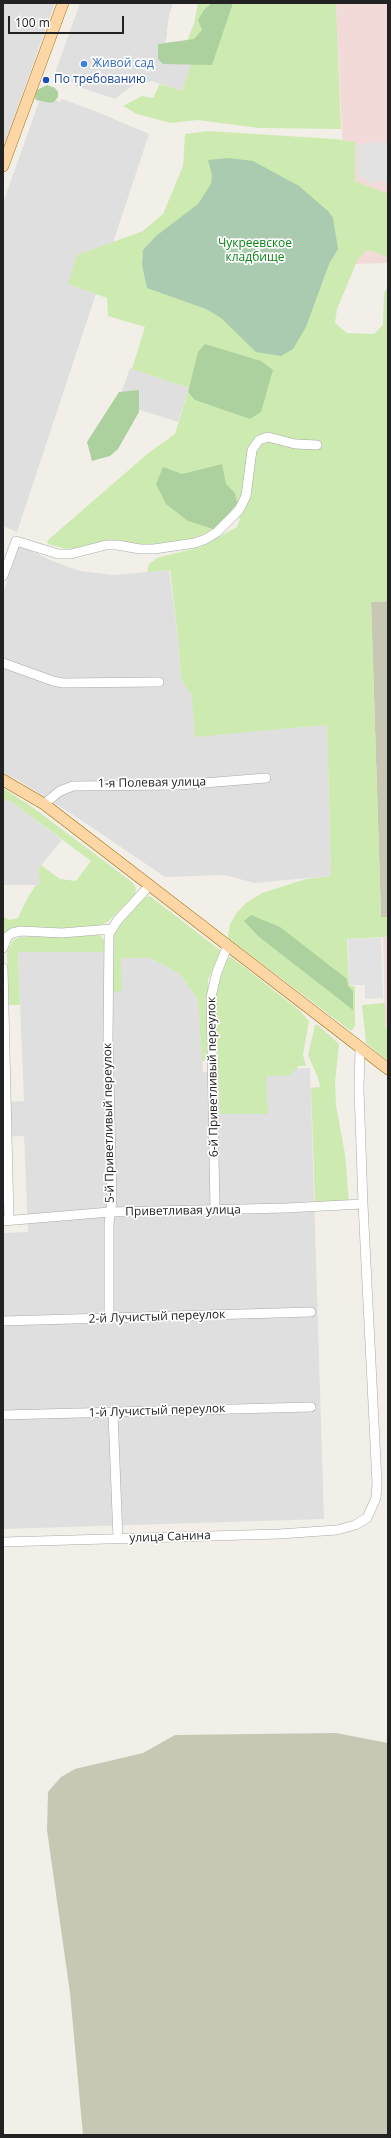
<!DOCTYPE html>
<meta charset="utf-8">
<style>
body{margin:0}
#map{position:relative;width:391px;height:2138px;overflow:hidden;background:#f2efe9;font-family:"Open Sans",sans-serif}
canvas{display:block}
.frame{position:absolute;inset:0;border:4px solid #222;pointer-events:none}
.scale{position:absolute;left:8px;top:16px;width:116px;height:18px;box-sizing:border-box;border:2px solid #222;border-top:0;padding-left:5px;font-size:12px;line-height:14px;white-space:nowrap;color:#222;-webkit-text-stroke:3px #fff;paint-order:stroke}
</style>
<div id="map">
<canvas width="391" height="2138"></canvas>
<div class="frame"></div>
<div class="scale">100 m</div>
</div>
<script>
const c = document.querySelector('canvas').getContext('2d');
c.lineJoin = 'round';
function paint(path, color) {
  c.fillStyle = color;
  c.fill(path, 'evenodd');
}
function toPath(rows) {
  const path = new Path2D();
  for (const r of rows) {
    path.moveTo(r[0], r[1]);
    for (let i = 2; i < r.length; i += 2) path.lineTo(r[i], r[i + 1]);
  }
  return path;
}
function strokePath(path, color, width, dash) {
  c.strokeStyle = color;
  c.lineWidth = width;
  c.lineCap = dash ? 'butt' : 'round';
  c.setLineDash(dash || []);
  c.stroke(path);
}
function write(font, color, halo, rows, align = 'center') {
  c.font = font + ' "Open Sans",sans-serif';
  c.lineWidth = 3.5;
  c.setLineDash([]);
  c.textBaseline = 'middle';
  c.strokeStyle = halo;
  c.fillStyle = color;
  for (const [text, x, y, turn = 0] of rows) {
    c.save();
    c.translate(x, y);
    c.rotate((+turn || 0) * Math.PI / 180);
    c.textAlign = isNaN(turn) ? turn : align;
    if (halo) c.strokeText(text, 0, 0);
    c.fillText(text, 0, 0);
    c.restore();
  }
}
const residential = toPath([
 [3,3,55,3,3,148],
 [80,3,173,3,169,15,165,49,195,56,182,91,152,81,132,86,115,99,76,86,68,77,55,73],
 [49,97,60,102,62,99,100,113,149,134,17,532,3,526,3,203,40,99],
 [130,368,189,388,178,422,118,403],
 [19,545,50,560,80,571,114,575,169,570,179,646,181,679,193,696,195,736,327,725,331,876,254,883,225,875,165,877,84,822,18,780,3,773,3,593],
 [3,799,13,803,62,840,38,869,40,885,3,885],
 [97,951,150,958,179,973,198,1000,203,1072,310,1068,324,1519,3,1529,3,1233,28,1232,24,1136,3,1137,3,1102,24,1101,18,952]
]);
const commercial = toPath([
 [336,3,388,3,388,263,348,264],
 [383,937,388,937,388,1027,385,1027]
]);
const construction = toPath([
 [388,601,388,917,381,918,371,602],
 [336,1733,388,1743,388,2135,83,2135,70,1993,47,1830,48,1792,61,1777,75,1769,143,1753,175,1735]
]);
const grass = toPath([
 [198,3,336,3,341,129,259,128,198,120,170,123,137,114,123,106,142,96,153,98,160,84,182,91,194,56,182,53,194,24],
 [208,131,335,139,355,142,355,181,388,194,388,267,386,257,378,253,367,250,358,259,337,309,335,323,347,333,374,334,383,325,384,293,388,286,388,601,371,602,381,917,388,917,388,937,347,939,349,985,355,987,355,1026,351,1031,228,938,228,935,230,924,237,912,246,903,262,893,306,879,331,876,327,725,195,737,192,696,181,679,179,646,170,570,147,572,149,564,157,558,200,547,237,527,240,519,232,514,206,533,188,540,144,545,115,540,100,542,88,548,65,549,48,544,47,541,146,455,175,434,189,388,132,369,145,327,108,316,107,298,68,284,77,255,143,231,163,214,183,166,185,134],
 [3,788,35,809,132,882,136,888,135,895,109,921,99,926,48,929,3,936,3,916,9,920,18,918,28,897,36,885,40,885,38,869,41,865,60,879,76,881,91,861,13,803,3,799],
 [150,896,221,951,208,980,209,1060,202,1061,198,1000,179,973,150,958,121,958,122,991,113,992,112,945,114,935,122,922,143,898],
 [98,933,105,941,104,952,18,952,20,1005,8,1005,7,952,13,940,20,937],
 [231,957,299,1010,309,1021,303,1055,306,1066,298,1066,297,1070,292,1071,291,1075,266,1076,268,1114,220,1114,215,995,227,958],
 [385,1003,385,1027,388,1027,388,1061,366,1043,362,1005],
 [315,1025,318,1025,339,1044,335,1082,336,1105,345,1154,349,1203,315,1203,311,1088,320,1087,318,1078,308,1055]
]);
const forest = toPath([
 [212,3,233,3,212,65,163,64,158,59,158,44,194,39,202,30,198,20,204,10],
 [47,85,55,88,58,92,58,97,54,102,50,103,36,100,35,97,37,90],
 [205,344,261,361,273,370,261,412,250,419,195,400,188,392,198,352],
 [139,390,139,412,118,449,110,456,92,461,87,442,119,392],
 [222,464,226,484,235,493,237,503,222,522,213,529,188,521,166,504,156,484,163,467,182,474],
 [251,915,280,927,347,979,348,986,353,991,353,1010,258,936,244,921]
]);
const cemetery = toPath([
 [229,158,253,161,299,186,329,212,333,218,338,249,329,264,306,327,293,349,281,356,256,352,221,318,206,309,147,288,142,265,143,250,156,236,198,204,211,184,212,175,208,160]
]);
const parking = toPath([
 [388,142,388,183,380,180,374,184,358,176,356,144],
 [381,938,383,998,365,999,365,985,349,985,348,939]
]);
const minor = toPath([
 [3,576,16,541,58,554,71,554,106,545,117,545,140,549,154,549,195,543,206,539,217,532,239,510,246,496,252,450,259,440,268,437,295,444,317,445],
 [3,663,53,681,63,683,159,682],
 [44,804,60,791,73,786,179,785,266,778],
 [3,948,7,937,12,933,21,931,62,933,111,929],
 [3,968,9,1220],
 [215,1210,211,997,217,972,227,947],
 [3,1221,110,1212,286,1208,363,1204],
 [109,1318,109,1224,112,1199,108,1040,109,934,117,921,149,886],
 [3,1321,311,1312],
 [113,1413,118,1539],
 [3,1415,311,1407],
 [3,1542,279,1534,337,1530,355,1525,367,1518,376,1498,377,1483,363,1204,359,1089,360,1048]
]);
const major = toPath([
 [3,166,63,3],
 [3,780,44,804,388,1069]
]);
const markers = [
 [84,64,4,"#3f7fe0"],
 [46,80,4,"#1a4fb4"]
];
const shopNames = [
 ["Живой сад",92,64]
];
const transitNames = [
 ["По требованию",54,80]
];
const parkNames = [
 ["Чукреевское",255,244],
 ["кладбище",255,258]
];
const streetNames = [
 ["1-я Полевая улица",152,783,-1],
 ["6-й Приветливый переулок",213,1077,-91],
 ["5-й Приветливый переулок",109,1123,-91],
 ["Приветливая улица",183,1211,-1],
 ["2-й Лучистый переулок",157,1317,-2],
 ["1-й Лучистый переулок",157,1411,-2],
 ["улица Санина",170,1537,-2]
];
paint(residential, '#e0dfdf');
paint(commercial, '#f2dad9');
paint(construction, '#c7c7b4');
paint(grass, '#cdebb0');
paint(forest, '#add19e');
paint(cemetery, '#aacbaf');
paint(parking, '#e2e2e2');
strokePath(minor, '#a9a9a9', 10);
strokePath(major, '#a06b00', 12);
strokePath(minor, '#fff', 9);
strokePath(major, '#fcd6a4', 11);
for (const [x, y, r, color] of markers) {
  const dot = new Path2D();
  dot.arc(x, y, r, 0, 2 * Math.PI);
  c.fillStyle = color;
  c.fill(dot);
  strokePath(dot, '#fff', 1.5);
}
write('12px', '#366cbe', '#fff', shopNames, 'left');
write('12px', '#164399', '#fff', transitNames, 'left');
write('12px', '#0c8416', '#fff', parkNames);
write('12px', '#222', '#fff', streetNames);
</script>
